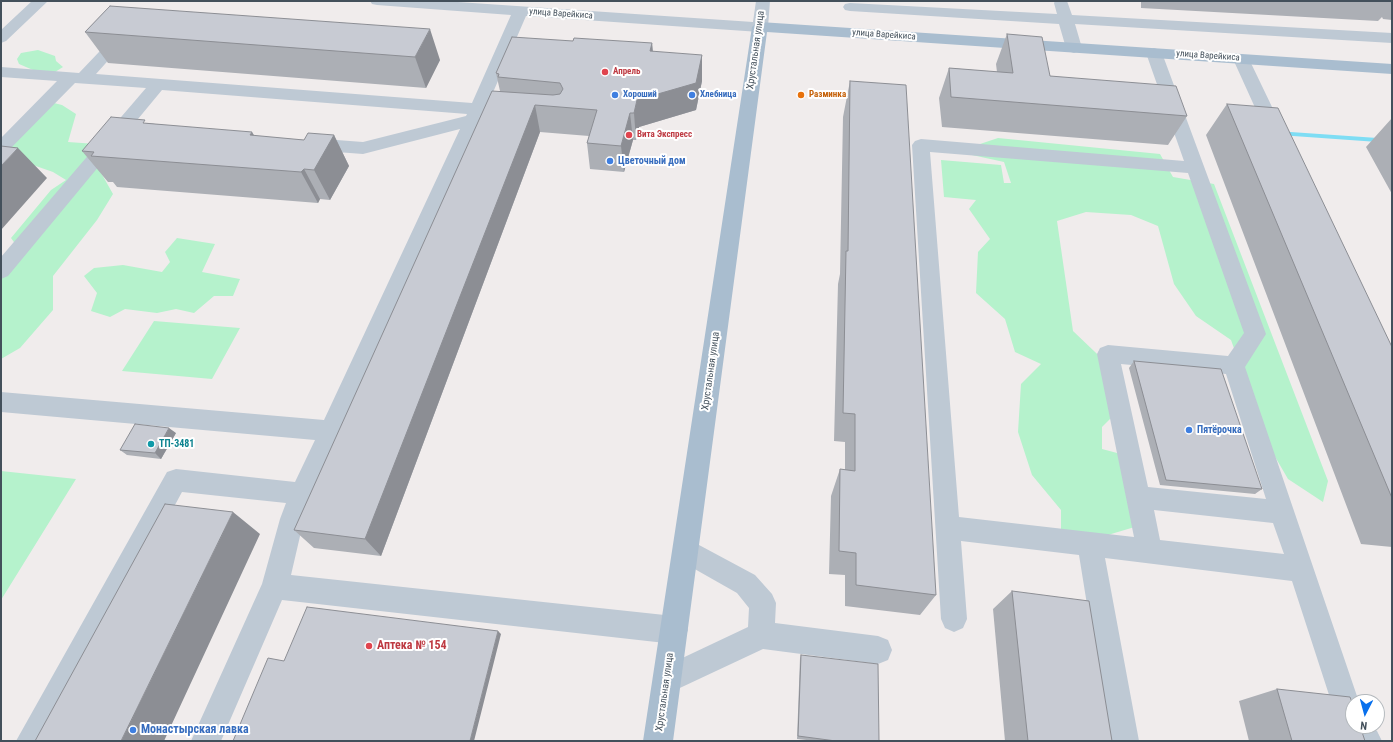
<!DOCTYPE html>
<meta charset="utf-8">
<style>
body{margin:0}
#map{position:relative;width:1393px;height:742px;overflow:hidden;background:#f0ecec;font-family:"Roboto Condensed",sans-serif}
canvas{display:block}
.frame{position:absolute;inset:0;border:2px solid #43505b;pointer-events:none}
.north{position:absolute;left:1345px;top:694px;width:40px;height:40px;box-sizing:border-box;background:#fff;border:1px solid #b4b9bd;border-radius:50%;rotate:186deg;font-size:11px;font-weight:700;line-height:16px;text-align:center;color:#43505b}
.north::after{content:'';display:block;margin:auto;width:14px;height:18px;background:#0870ed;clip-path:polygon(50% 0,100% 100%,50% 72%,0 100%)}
</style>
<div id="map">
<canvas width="1393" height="742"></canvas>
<div class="frame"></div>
<div class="north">N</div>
</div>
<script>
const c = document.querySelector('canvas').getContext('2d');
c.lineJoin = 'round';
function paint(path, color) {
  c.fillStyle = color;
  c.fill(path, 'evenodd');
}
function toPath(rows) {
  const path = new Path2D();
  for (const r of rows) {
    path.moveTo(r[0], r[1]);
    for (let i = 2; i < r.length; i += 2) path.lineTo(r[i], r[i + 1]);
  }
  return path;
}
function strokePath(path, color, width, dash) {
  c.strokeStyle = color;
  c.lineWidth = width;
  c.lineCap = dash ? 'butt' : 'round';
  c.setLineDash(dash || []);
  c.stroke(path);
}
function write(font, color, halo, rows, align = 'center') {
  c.font = font + ' "Roboto Condensed",sans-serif';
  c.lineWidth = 4;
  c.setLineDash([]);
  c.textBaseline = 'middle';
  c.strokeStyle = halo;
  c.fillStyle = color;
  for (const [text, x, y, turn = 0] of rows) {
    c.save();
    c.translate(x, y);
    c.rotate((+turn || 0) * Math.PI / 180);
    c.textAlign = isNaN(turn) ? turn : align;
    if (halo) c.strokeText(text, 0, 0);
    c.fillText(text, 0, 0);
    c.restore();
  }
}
const green = toPath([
 [38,50,55,56,56,61,63,67,55,72,33,70,19,64,17,59,21,53],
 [50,102,62,105,76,114,68,142,110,145,100,171,113,194,97,220,53,276,53,310,20,348,1,359,1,277,22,253,11,238,51,190,66,180,53,172,30,164,1,139],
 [998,138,1160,154,1173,177,1214,184,1328,481,1323,502,1288,479,1270,448,1231,340,1196,316,1174,284,1158,226,1131,215,1086,212,1057,221,1073,331,1116,372,1124,405,1102,427,1102,449,1136,458,1138,526,1091,540,1061,533,1061,510,1032,475,1018,432,1021,384,1041,364,1015,352,1005,319,976,293,978,252,990,239,969,209,976,200,944,197,941,160,1001,165,1004,183,1011,183,1004,162,972,155,974,146],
 [177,238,215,244,202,272,240,279,233,296,214,296,194,313,176,309,157,313,125,309,110,317,91,311,97,293,84,276,94,268,123,265,162,272,170,262,165,252],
 [154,321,240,328,212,379,122,371],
 [1,471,76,479,1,600]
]);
const stream = toPath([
 [1276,131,1392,139,1392,143,1279,135,1275,133,1276,131]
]);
const minor = toPath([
 [32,1,48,1,6,41,1,43,1,30,32,1],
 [370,1,443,1,753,22,756,1,770,1,768,27,765,30,760,32,526,16,488,104,514,106,520,107,522,111,520,115,514,116,484,115,314,494,304,519,291,575,674,616,684,620,688,630,684,640,674,644,282,600,221,741,191,741,262,584,280,519,286,503,182,492,47,741,16,741,167,472,176,469,295,482,315,440,1,412,1,392,324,420,460,129,363,154,310,150,304,148,301,144,304,140,310,138,363,142,466,116,467,114,162,90,8,276,1,279,1,257,146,88,75,83,7,152,1,154,1,138,57,81,1,77,1,67,79,73,118,32,123,30,128,32,131,35,96,74,472,103,511,15,377,5,372,4,370,1],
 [1055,1,1067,1,1072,15,1392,33,1392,43,1075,24,1082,48,1080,51,1074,53,1068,51,1066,48,1059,24,850,11,845,10,843,7,845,4,850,3,1057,14,1054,3,1055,1],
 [1154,48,1160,50,1162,53,1266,334,1245,367,1359,702,1353,702,1353,726,1371,726,1377,731,1382,741,1344,741,1292,581,1105,558,1139,741,1109,741,1079,555,961,541,967,619,963,628,954,632,945,628,941,619,912,145,915,141,921,139,1184,161,1146,53,1148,50,1154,48],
 [930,152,1188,173,1244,333,1228,356,1108,345,1100,348,1097,354,1134,537,959,517,930,152],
 [1121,364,1226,374,1266,499,1148,487,1121,364],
 [1154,510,1273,523,1284,554,1160,540,1154,510],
 [1241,54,1247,56,1249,59,1285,134,1282,138,1276,140,1270,138,1267,134,1233,59,1235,56,1241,54],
 [686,538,755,575,772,594,776,603,775,623,878,636,888,640,892,650,888,660,878,664,763,649,667,694,657,690,653,680,657,670,748,627,749,608,737,593,677,559,673,550,677,541,686,538]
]);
const major = toPath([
 [760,22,1392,64,1392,74,767,32,673,741,643,741,752,27,755,24,760,22]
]);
const wall = toPath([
 [1141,1,1392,1,1392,20,1383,19,1382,17,1378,21,1141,8],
 [110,6,440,60,426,88,108,63,85,32],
 [1007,34,1050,76,1187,116,1168,145,942,127,939,98,949,68,997,72,996,64],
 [652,43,653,51,702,81,696,110,639,127,636,140,633,140,624,172,590,169,587,143,589,136,540,132,381,556,314,548,294,530,500,91,496,73],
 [850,81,936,595,920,615,845,606,845,575,829,574,831,496,840,469,845,470,845,442,834,441,838,284,840,274,843,117],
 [1227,104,1392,347,1392,547,1361,544,1206,135],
 [1392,118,1392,194,1366,147],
 [147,123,255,136,304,140,334,135,349,166,330,200,320,199,318,203,117,187,113,182,108,182,82,151],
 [1134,361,1262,489,1255,494,1160,485,1129,368],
 [176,433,161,459,127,455,120,450],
 [1012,591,1112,741,1005,741,993,609],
 [801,655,879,741,816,741,797,739,800,658],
 [1277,689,1365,741,1249,741,1239,701]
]);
const shadedWall = toPath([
 [430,29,440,60,426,88,415,57],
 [652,43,654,70,650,51],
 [702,55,702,81,696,110,639,127,636,140,634,113,637,100],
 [535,105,540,132,381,556,365,539],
 [630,113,633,140,624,172,621,146],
 [252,132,271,162,250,135],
 [334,135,349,166,330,200,314,170],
 [18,148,47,178,1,230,1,166],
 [304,169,320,199,318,203,301,172],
 [169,428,176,433,161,459,155,453],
 [233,512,260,534,164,741,121,741],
 [498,631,501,634,474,741,470,741]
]);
const building = toPath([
 [110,6,430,29,415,57,85,32,110,6],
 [1007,34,1042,37,1050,76,1176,86,1187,116,951,97,949,68,1013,73,1007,34],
 [512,37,573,41,574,38,652,43,650,51,702,55,696,83,637,100,634,113,630,113,621,146,587,143,597,110,535,105,365,539,294,530,492,91,553,95,560,94,563,89,560,83,498,77,499,74,496,73,512,37],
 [850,81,906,85,936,595,856,585,856,553,839,551,840,469,855,471,855,414,843,413,846,251,848,251,850,81],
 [1227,104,1278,108,1392,347,1392,498,1227,104],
 [111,117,145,120,143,123,252,132,250,135,304,140,308,133,334,135,314,170,304,169,301,172,91,156,94,152,82,151,111,117],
 [1,146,18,148,1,166,1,146],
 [1134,361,1221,369,1262,489,1166,480,1134,361],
 [135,424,169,428,155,453,120,450,135,424],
 [165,504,233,512,121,741,35,741,165,504],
 [1012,591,1089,601,1112,741,1028,741,1012,591],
 [307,607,498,631,470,741,233,741,268,658,284,661,307,607],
 [801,655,878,664,879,741,836,741,798,736,801,655],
 [1277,689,1350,697,1353,705,1353,726,1360,726,1365,741,1292,741,1277,689]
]);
const markers = [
 [605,72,4,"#e0444e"],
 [615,95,4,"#3f7fe0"],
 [692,95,4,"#3f7fe0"],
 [801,95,4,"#e8710a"],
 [629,135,4,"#e0444e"],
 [610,161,4,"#3f7fe0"],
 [1189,430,4,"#3f7fe0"],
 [151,444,4,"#0f9aa8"],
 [369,646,4,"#e0444e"],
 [133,730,4,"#3f7fe0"]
];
const farStreetnames = [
 ["улица Варейкиса",561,14,4],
 ["улица Варейкиса",884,35,4],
 ["улица Варейкиса",1208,56,4]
];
const farHealthnames = [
 ["Апрель",613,72],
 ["Вита Экспресс",637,135]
];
const farShopnames = [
 ["Хороший",623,95],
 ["Хлебница",700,95]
];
const farFoodnames = [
 ["Разминка",809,95]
];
const streetNames = [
 ["Хрустальная улица",756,50,-82],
 ["Хрустальная улица",711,371,-82],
 ["Хрустальная улица",665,692,-82]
];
const shopNames = [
 ["Цветочный дом",618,161],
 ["Пятёрочка",1197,430]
];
const cultureNames = [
 ["ТП-3481",159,444]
];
const nearHealthnames = [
 ["Аптека № 154",377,646]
];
const nearShopnames = [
 ["Монастырская лавка",141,730]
];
paint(green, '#b5f2cc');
paint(stream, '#7eddf4');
paint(minor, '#bec9d4');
paint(major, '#a9bdcf');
paint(wall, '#acafb5');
paint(shadedWall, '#8c8e94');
paint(building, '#c8cbd3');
strokePath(building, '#8c8e94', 1);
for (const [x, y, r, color] of markers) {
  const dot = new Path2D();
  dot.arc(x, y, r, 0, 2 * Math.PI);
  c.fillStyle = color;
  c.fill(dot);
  strokePath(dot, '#fff', 1.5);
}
write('9px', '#43505b', '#fff', farStreetnames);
write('bold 9px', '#be3a42', '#fff', farHealthnames, 'left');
write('bold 9px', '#366cbe', '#fff', farShopnames, 'left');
write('bold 9px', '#c56008', '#fff', farFoodnames, 'left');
write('10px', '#43505b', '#fff', streetNames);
write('bold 10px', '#366cbe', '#fff', shopNames, 'left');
write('bold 10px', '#0d838f', '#fff', cultureNames, 'left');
write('bold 12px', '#be3a42', '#fff', nearHealthnames, 'left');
write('bold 12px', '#366cbe', '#fff', nearShopnames, 'left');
</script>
